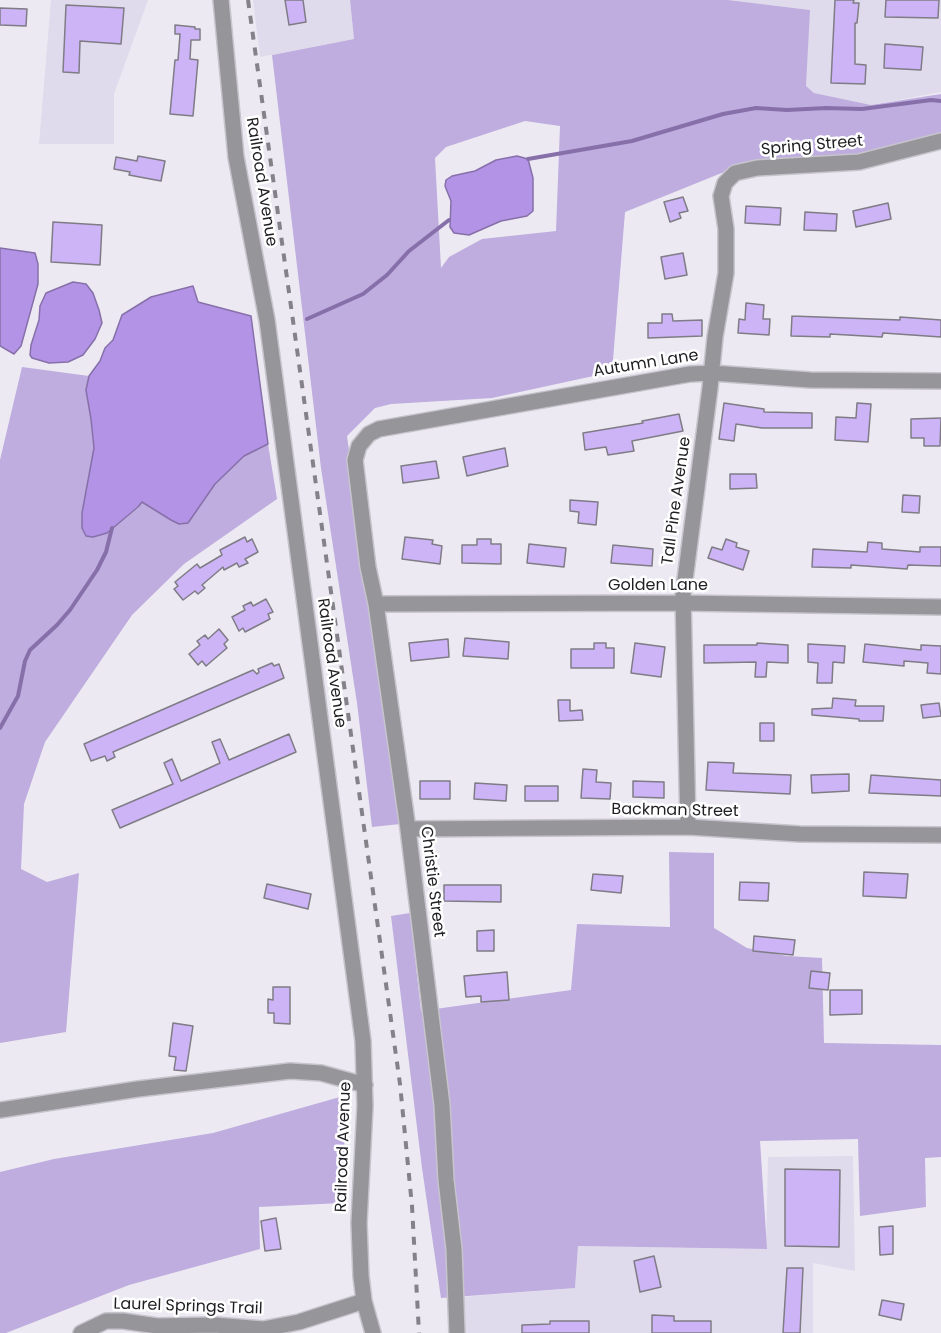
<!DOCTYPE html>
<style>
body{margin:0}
canvas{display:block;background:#ece9f2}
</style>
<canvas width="941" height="1333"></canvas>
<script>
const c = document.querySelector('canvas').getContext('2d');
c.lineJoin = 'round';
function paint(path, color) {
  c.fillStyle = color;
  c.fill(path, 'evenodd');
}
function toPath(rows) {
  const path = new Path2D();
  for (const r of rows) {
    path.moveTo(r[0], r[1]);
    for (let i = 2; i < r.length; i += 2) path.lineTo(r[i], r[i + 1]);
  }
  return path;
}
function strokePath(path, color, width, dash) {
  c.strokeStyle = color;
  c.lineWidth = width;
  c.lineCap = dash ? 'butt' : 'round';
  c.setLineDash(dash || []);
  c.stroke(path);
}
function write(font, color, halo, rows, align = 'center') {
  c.font = font + ' Poppins,sans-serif';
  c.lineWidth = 5;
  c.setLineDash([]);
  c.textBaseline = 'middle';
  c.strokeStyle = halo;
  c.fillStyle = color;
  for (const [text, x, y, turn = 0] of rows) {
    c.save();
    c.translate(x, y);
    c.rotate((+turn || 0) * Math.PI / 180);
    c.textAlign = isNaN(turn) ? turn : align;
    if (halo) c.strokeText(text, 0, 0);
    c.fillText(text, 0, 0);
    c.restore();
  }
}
const built = toPath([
 [51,0,148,0,114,94,114,144,39,144],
 [253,0,350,0,354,39,260,57],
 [728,0,941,0,941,92,871,105,814,93,806,86,809,10],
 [853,1156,855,1271,813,1263,813,1333,450,1333,450,1298,575,1288,578,1246,766,1249,768,1157]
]);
const green = toPath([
 [350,0,728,0,810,10,806,86,814,93,871,105,941,94,941,135,888,151,734,168,625,212,612,372,492,398,391,404,375,408,347,436,400,824,372,827,357,703,321,468,272,55,354,39],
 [525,121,560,126,556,231,482,239,449,257,441,268,435,158,446,147],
 [22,367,89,376,86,390,91,419,94,448,82,513,107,533,138,508,142,502,171,520,188,523,215,484,244,456,268,444,277,499,184,564,132,615,45,742,24,804,21,869,47,882,79,873,66,1032,0,1043,0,460],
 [669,852,714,853,714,928,747,948,787,956,822,958,824,1043,941,1045,941,1157,925,1158,926,1207,860,1216,858,1139,760,1141,767,1249,578,1246,575,1288,441,1298,422,1168,391,916,410,913,421,1011,571,990,577,924,670,927],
 [347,1095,341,1203,259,1207,260,1249,129,1285,6,1333,0,1333,0,1172,54,1159,213,1133]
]);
const water = toPath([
 [517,156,528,159,533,178,533,211,527,216,501,221,469,235,454,233,450,227,451,201,445,186,446,180,452,176,475,171,496,160,517,156],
 [0,248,35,253,38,264,38,284,21,346,14,354,0,346,0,248],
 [73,282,86,284,93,293,99,310,102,323,95,339,83,355,68,362,49,363,32,358,30,355,31,345,39,320,40,306,46,293,73,282],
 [193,286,198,302,251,316,268,444,244,456,215,484,188,523,179,524,171,520,142,502,138,507,107,533,93,537,86,536,82,528,82,513,94,448,91,419,86,390,89,376,100,361,105,348,113,340,122,315,151,297,193,286]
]);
const stream = toPath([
 [528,159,632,141,723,114,756,108,787,110,826,108,862,109,931,100,941,101],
 [307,319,363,294,387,275,409,251,449,220],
 [0,728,18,696,25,661,30,650,57,625,70,610,97,570,106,552,112,528]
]);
const building = toPath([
 [285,0,303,0,306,22,289,25,285,0],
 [835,0,854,0,853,3,859,3,857,23,855,23,855,64,866,65,865,84,831,83,835,0],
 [886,0,939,0,938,18,885,17,886,0],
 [66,5,124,8,121,44,80,41,79,73,63,72,66,5],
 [0,8,27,9,26,26,0,25,0,8],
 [175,25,195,27,195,29,200,29,200,40,191,40,190,59,198,60,193,116,170,114,175,60,178,60,180,34,175,34,175,25],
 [885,44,923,47,921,70,884,68,885,44],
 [138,156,165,161,161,181,129,175,130,172,114,169,116,157,137,161,138,156],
 [683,197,688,211,679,213,681,218,670,222,664,202,683,197],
 [888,203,891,219,856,227,853,211,888,203],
 [746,206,781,208,780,225,745,223,746,206],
 [805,212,837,214,836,231,804,230,805,212],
 [53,222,102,225,100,265,51,262,53,222],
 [683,253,687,275,665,279,661,257,683,253],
 [746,303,764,305,763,319,770,319,769,335,738,333,739,319,745,320,746,303],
 [662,314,672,314,673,321,702,320,702,336,648,338,648,323,662,323,662,314],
 [792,316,900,320,900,317,941,320,941,337,883,333,882,337,830,334,830,337,791,336,792,316],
 [724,403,764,409,764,412,812,413,812,428,762,428,736,424,734,441,719,439,724,403],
 [857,403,871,404,868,442,835,440,836,417,856,418,857,403],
 [679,414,683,431,632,441,634,451,608,455,606,447,585,450,583,433,643,423,642,421,679,414],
 [941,418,940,446,924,446,924,438,911,438,911,419,941,418],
 [505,448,508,466,467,476,463,457,505,448],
 [436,461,439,478,403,483,401,466,436,461],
 [730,474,756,474,757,488,730,489,730,474],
 [903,495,920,496,919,513,902,512,903,495],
 [570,500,598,502,596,525,578,523,579,512,570,511,570,500],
 [245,537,247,542,252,539,258,552,245,559,248,563,239,567,237,563,224,570,223,567,202,585,205,588,198,594,195,591,183,600,174,589,178,586,175,582,197,564,200,568,222,555,220,550,245,537],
 [405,537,433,540,432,544,442,546,440,564,402,559,405,537],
 [477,539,491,539,491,544,501,544,501,564,462,563,462,545,477,545,477,539],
 [726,539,737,543,736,547,749,551,743,570,708,558,712,547,722,550,726,539],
 [868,542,882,543,882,549,920,552,920,547,941,547,941,566,908,565,907,569,851,565,851,568,812,567,813,549,867,552,868,542],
 [529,544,566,548,564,567,527,563,529,544],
 [613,545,653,549,652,566,611,563,613,545],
 [266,599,273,612,268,614,270,619,245,632,243,628,239,631,232,617,245,610,243,606,251,602,253,606,266,599],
 [219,629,228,640,224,644,227,648,206,666,202,661,198,665,189,654,200,645,197,641,205,635,208,639,219,629],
 [465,638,509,642,508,659,463,656,465,638],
 [448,639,449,657,411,661,409,643,448,639],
 [594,643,606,643,606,648,614,648,614,668,571,668,571,649,594,649,594,643],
 [635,643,665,647,661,677,631,673,635,643],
 [757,643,788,645,788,663,767,662,766,677,755,677,756,662,704,663,704,645,757,645,757,643],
 [808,644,845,646,844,663,833,662,832,683,817,683,818,663,808,662,808,644],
 [865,644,921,650,921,645,941,646,941,674,927,673,928,663,904,661,904,666,863,662,865,644],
 [272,663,274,666,279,664,284,678,113,752,115,757,107,761,105,756,91,761,84,744,253,670,257,674,259,672,258,669,272,663],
 [833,698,856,700,855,706,884,706,883,721,859,721,859,719,812,715,812,709,832,708,833,698],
 [558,700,570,700,570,711,582,710,583,720,559,721,558,700],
 [939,703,941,716,923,718,921,705,939,703],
 [760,723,774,723,774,741,760,741,760,723],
 [289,734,296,752,120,828,112,810,173,784,164,763,172,759,181,781,220,763,212,742,220,739,229,760,289,734],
 [708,762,734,763,733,773,791,775,790,794,706,790,708,762],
 [583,769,597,770,596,782,611,783,610,799,581,798,583,769],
 [849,774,849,791,812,793,811,775,849,774],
 [871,775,941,780,941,796,869,793,871,775],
 [420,781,450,781,450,799,420,799,420,781],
 [633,781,664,782,664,798,633,797,633,781],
 [475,783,507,785,506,801,474,799,475,783],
 [525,786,558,786,558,801,525,801,525,786],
 [864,872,908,874,906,898,863,896,864,872],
 [593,874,623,876,621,893,591,890,593,874],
 [740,882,769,883,768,901,739,900,740,882],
 [267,884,311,894,308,909,264,898,267,884],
 [444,885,501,885,501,902,444,901,444,885],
 [494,930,494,951,477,951,477,931,494,930],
 [754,936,795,940,793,955,753,951,754,936],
 [811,971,830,973,828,990,809,988,811,971],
 [507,972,509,1000,481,1002,481,996,466,997,464,976,507,972],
 [273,987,290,987,290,1024,274,1023,274,1013,268,1013,268,999,273,1000,273,987],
 [830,990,862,990,862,1014,830,1015,830,990],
 [173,1023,193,1026,186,1071,174,1070,176,1057,169,1056,173,1023],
 [785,1169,840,1170,839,1247,785,1246,785,1169],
 [276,1218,281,1249,265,1251,261,1221,276,1218],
 [893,1226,893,1254,880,1255,879,1227,893,1226],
 [654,1256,661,1287,640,1292,634,1261,654,1256],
 [787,1268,803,1268,800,1333,783,1333,787,1268],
 [882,1300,904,1304,901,1320,879,1315,882,1300],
 [652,1315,674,1316,674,1321,711,1321,711,1333,652,1333,652,1315],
 [550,1321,589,1321,589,1333,522,1333,522,1325,550,1324,550,1321]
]);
const minor = toPath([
 [221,0,236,157,267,320,363,1041,365,1106,359,1223,361,1276,364,1301,373,1333],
 [376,604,682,603,941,607],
 [688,827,683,595,710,388,715,337,726,273,726,229,721,196,725,183,735,173,757,168,859,162,941,141],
 [408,829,688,827,800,834,941,835],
 [0,1110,138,1089,290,1071,321,1073,365,1085],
 [81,1333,106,1321,123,1321,157,1326,215,1325,263,1329,299,1322,364,1301],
 [457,1333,454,1249,446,1180,442,1105,408,829,376,604,368,567,355,460,359,446,369,434,379,429,690,374,712,373,810,380,941,381]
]);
const rail = toPath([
 [248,0,400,1084,412,1206,419,1333]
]);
const streetNames = [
 ["Spring Street",812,146,-5],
 ["Railroad Avenue",261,182,81],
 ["Autumn Lane",646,364,-9],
 ["Tall Pine Avenue",677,501,-82],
 ["Golden Lane",658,586],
 ["Railroad Avenue",331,663,82],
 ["Backman Street",675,811,1],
 ["Christie Street",432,882,83],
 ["Railroad Avenue",344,1147,-88],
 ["Laurel Springs Trail",188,1307,2]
];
paint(built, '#e0dbec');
paint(green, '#beadde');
paint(water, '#b393e5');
strokePath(water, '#8770aa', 1.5);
strokePath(stream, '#8770aa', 4);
paint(building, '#ccb4f7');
strokePath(building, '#7f7c85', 1.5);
strokePath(minor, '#c7c4cd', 18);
strokePath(minor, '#969599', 15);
strokePath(rail, '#848289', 4, [8, 8]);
write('16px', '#1f1e22', '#fff', streetNames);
</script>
